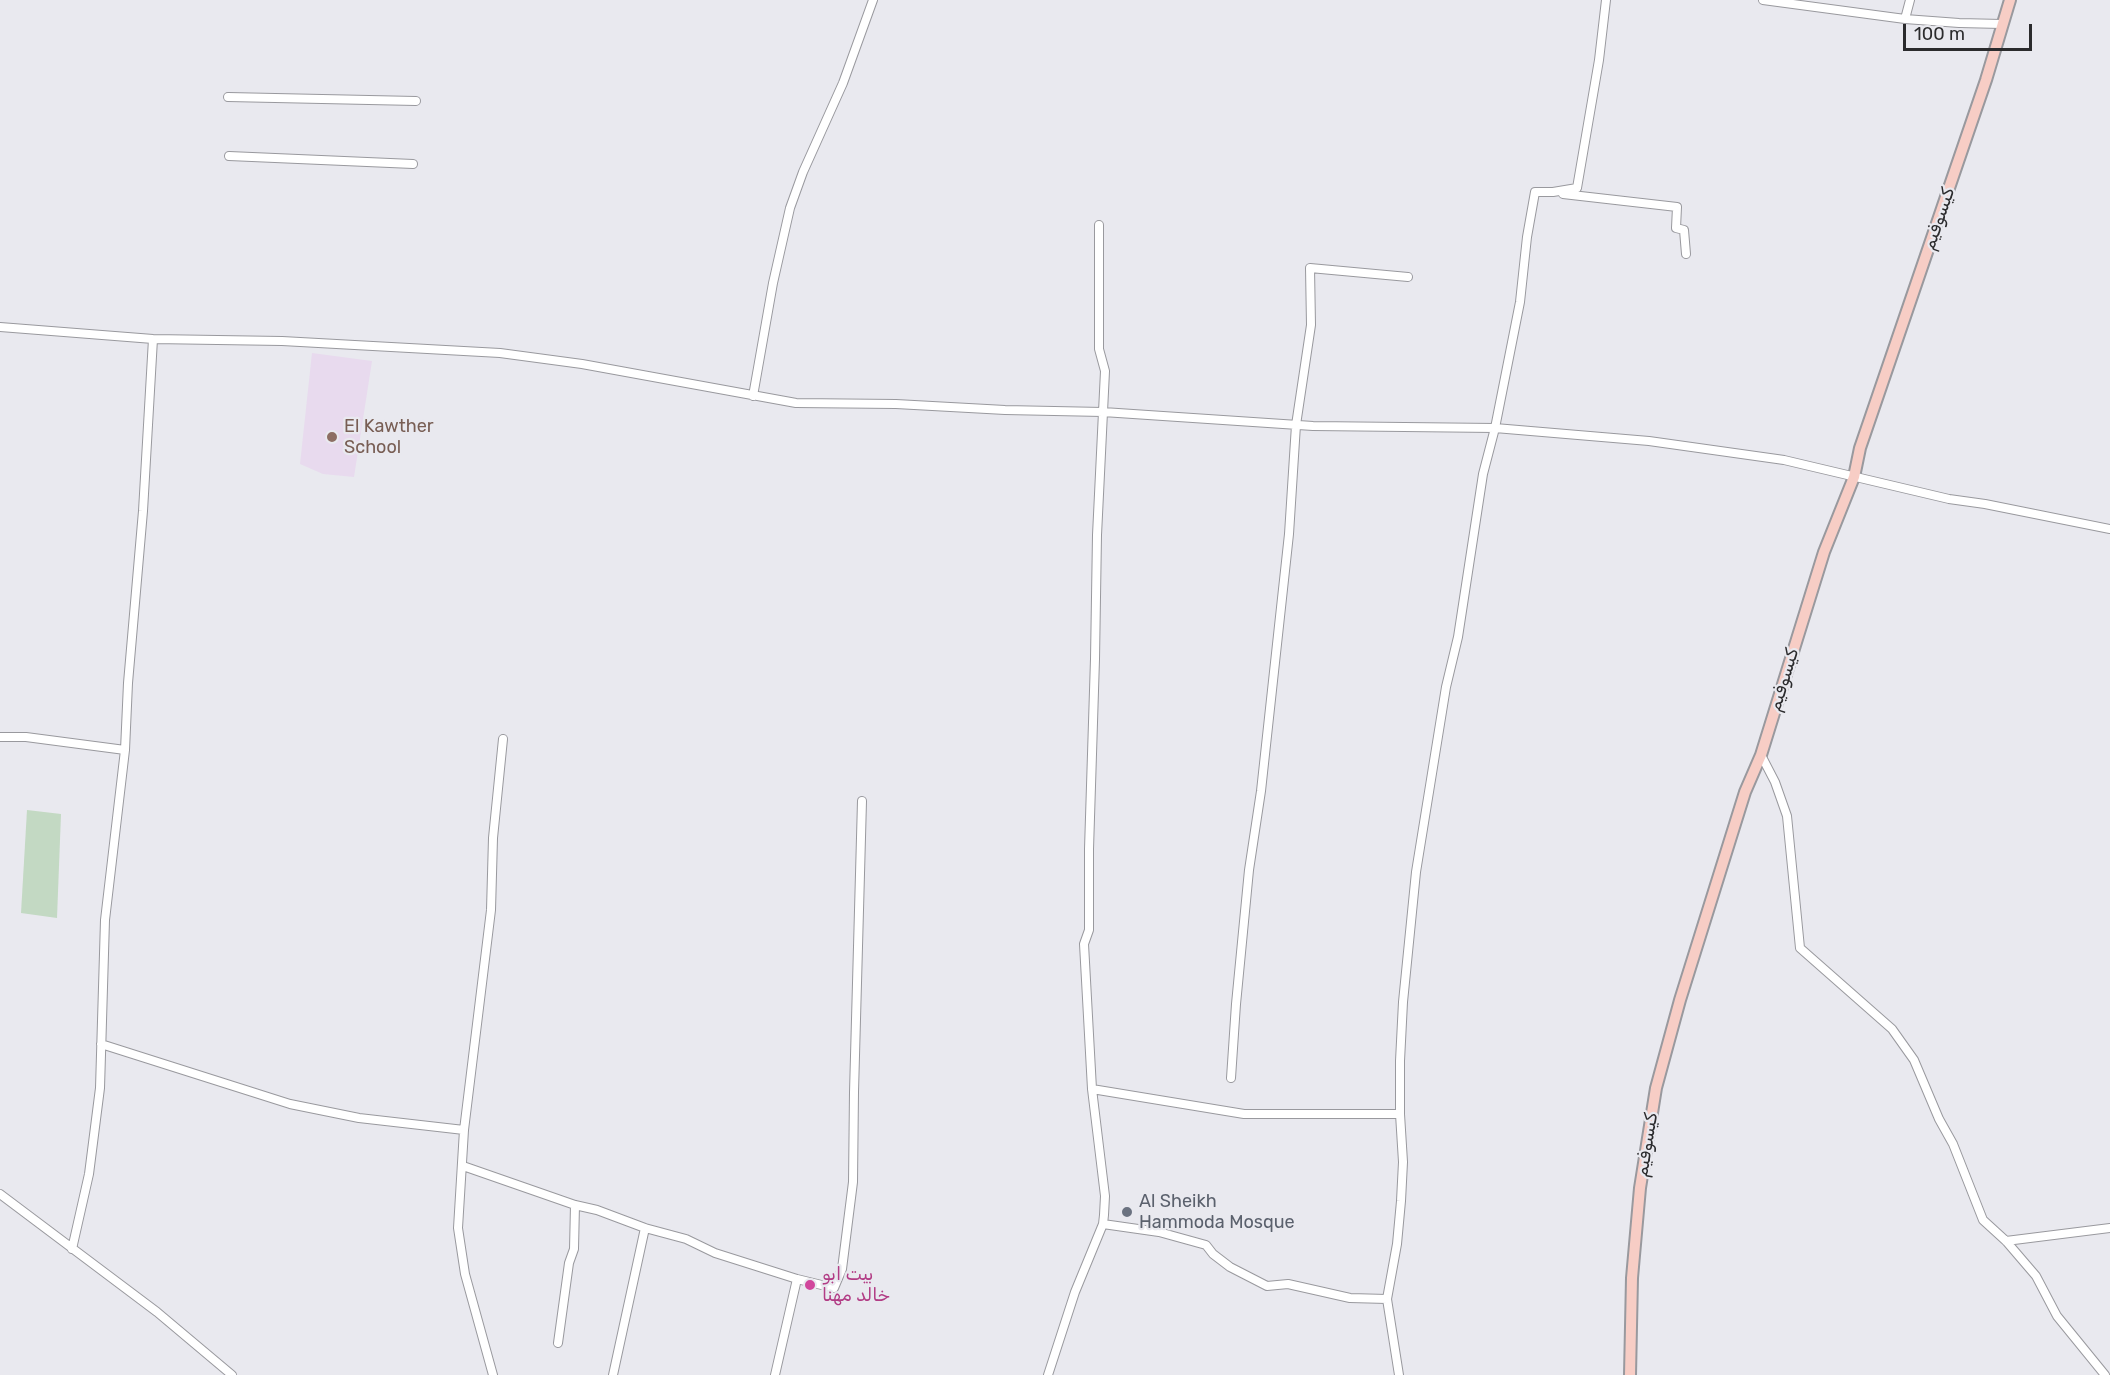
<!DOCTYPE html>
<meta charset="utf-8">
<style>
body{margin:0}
#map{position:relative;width:2110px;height:1375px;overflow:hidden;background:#e9e9ef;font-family:Rubik,sans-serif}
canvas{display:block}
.scale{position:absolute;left:1903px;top:24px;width:129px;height:27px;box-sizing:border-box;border:3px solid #2b2b2d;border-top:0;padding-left:8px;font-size:18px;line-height:21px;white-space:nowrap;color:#2b2b2d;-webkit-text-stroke:4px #e9e9ef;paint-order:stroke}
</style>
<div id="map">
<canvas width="2110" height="1375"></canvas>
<div class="scale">100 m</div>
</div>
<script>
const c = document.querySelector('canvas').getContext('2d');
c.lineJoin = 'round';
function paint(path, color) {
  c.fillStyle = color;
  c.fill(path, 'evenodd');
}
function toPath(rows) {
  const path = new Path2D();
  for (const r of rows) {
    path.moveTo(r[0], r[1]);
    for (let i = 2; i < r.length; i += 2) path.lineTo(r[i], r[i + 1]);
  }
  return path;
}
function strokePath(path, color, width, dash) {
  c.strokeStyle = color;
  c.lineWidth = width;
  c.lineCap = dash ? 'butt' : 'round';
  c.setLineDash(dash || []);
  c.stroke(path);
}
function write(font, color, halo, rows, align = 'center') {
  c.font = font + ' Rubik,Vazirmatn,sans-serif';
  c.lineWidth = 4.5;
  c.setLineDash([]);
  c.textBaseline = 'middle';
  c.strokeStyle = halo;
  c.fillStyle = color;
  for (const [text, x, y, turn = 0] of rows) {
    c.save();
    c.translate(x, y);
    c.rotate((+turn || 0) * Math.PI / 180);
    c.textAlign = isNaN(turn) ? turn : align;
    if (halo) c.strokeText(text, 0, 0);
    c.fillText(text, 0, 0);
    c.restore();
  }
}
const education = toPath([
 [312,353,372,361,354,477,323,474,300,464]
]);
const green = toPath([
 [27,810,61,814,57,918,21,913]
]);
const street = toPath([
 [1763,0,1905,19,1959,23,2002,24],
 [1905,19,1910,0],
 [228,97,416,101],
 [229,156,413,164],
 [1563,194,1677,207,1676,228,1684,230,1686,254],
 [0,327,153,339,282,341,500,353,582,364,796,403,896,404,1005,410,1103,412,1313,426,1495,428,1649,441,1784,460,1949,499,1985,504,2110,529],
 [753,396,773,283,790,208,803,172,843,83,873,0],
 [0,737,26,737,125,750],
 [1761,755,1775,782,1787,816,1800,948,1892,1029,1914,1060,1939,1119,1953,1144,1983,1220,2006,1241,2036,1276,2057,1316,2105,1375],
 [101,1044,290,1104,359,1118,464,1130],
 [1231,1078,1236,1004,1249,870,1261,791,1289,534,1296,425,1311,325,1310,268,1408,277],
 [1092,1089,1244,1114,1400,1114],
 [463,1166,575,1205,597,1210,645,1228,686,1239,715,1253,797,1279,834,1288,842,1269,853,1182,854,1092,862,801],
 [0,1194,157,1312,232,1375],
 [1103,1224,1159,1232,1206,1245,1213,1254,1230,1267,1267,1286,1288,1284,1350,1298,1387,1299],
 [2006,1241,2110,1228],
 [72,1249,89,1174,100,1088,105,920,125,750,128,683,143,511,153,339],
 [558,1343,569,1263,574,1249,575,1205],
 [493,1375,465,1274,458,1228,464,1130,491,910,493,838,503,739],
 [613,1375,645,1228],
 [775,1375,797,1279],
 [1048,1375,1075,1292,1103,1224,1104,1215,1105,1196,1092,1089,1084,944,1089,930,1089,849,1095,659,1097,535,1105,371,1099,349,1099,225],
 [1399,1375,1387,1299,1397,1244,1401,1201,1403,1162,1400,1114,1400,1061,1403,1002,1416,872,1446,687,1458,637,1483,474,1495,428,1520,302,1527,237,1535,192,1553,192,1577,188,1599,60,1606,0]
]);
const secondary = toPath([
 [1630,1375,1632,1278,1640,1188,1656,1088,1680,1000,1745,792,1761,755,1824,552,1854,477,1860,448,1986,80,2010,0]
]);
const markers = [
 [332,437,6,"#8d6e63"],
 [1127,1212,6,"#6b7280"],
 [810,1285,6,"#d1479c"]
];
const streetNames = [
 ["كيسوفيم",1939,219,-71],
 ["كيسوفيم",1784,680,-73],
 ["كيسوفيم",1647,1145,-81]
];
const educationNames = [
 ["El Kawther",344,427],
 ["School",344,448]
];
const worshipNames = [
 ["Al Sheikh",1139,1202],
 ["Hammoda Mosque",1139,1223]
];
const hotelNames = [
 ["بيت ابو",822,1275],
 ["خالد مهنا",822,1296]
];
paint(education, '#e8daee');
paint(green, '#c3d9c3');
strokePath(street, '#99999e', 10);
strokePath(secondary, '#99999e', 14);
strokePath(street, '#fff', 8);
strokePath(secondary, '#f7cdc5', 10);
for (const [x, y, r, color] of markers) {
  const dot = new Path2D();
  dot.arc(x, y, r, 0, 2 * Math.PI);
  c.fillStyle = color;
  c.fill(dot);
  strokePath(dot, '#e9e9ef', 2);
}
write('18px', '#2b2b2d', '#e9e9ef', streetNames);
write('18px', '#785e54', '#e9e9ef', educationNames, 'left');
write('18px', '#5b616d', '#e9e9ef', worshipNames, 'left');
write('18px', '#b23c85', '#e9e9ef', hotelNames, 'left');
</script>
